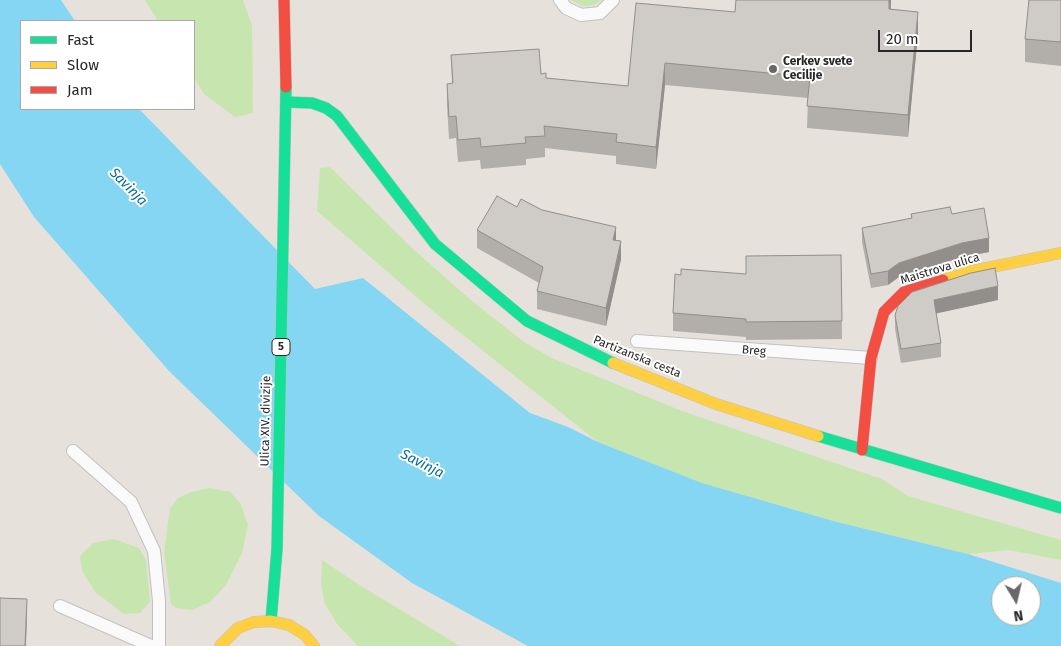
<!DOCTYPE html>
<style>
body{margin:0}
#map{position:relative;width:1061px;height:646px;overflow:hidden;background:#e7e1db;font-family:"Fira Sans",sans-serif}
canvas{display:block}
.legend{position:absolute;left:20px;top:20px;width:175px;height:90px;box-sizing:border-box;background:#fff;border:1px solid #a9a9a9;margin:0;padding:6px 9px;list-style:none;font-size:15px;color:#272727}
.legend li{display:flex;align-items:center;gap:10px;height:25px}
.legend b{width:25px;border:1px solid #a9a9a9}
.north{position:absolute;left:991px;top:576px;width:50px;height:50px;box-sizing:border-box;background:#fff;border:1px solid #a9a9a9;border-radius:50%;rotate:171deg;font-size:14px;font-weight:700;line-height:20px;text-align:center;color:#272727}
.north::after{content:'';display:block;margin:auto;width:18px;height:22px;background:#6a6866;clip-path:polygon(50% 0,100% 100%,50% 72%,0 100%)}
.scale{position:absolute;left:878px;top:30px;width:94px;height:22px;box-sizing:border-box;border:2px solid #272727;border-top:0;padding-left:6px;font-size:15px;line-height:18px;white-space:nowrap;color:#272727;-webkit-text-stroke:4px #fff;paint-order:stroke}
</style>
<div id="map">
<canvas width="1061" height="646"></canvas>
<ul class="legend">
<li><b style="height:6px;background:#16e098"></b>Fast</li>
<li><b style="height:6px;background:#ffcf43"></b>Slow</li>
<li><b style="height:6px;background:#f24e42"></b>Jam</li>
</ul>
<div class="north">N</div>
<div class="scale">20 m</div>
</div>
<script>
const c = document.querySelector('canvas').getContext('2d');
c.lineJoin = 'round';
function paint(path, color) {
  c.fillStyle = color;
  c.fill(path, 'evenodd');
}
function toPath(rows) {
  const path = new Path2D();
  for (const r of rows) {
    path.moveTo(r[0], r[1]);
    for (let i = 2; i < r.length; i += 2) path.lineTo(r[i], r[i + 1]);
  }
  return path;
}
function strokePath(path, color, width, dash) {
  c.strokeStyle = color;
  c.lineWidth = width;
  c.lineCap = dash ? 'butt' : 'round';
  c.setLineDash(dash || []);
  c.stroke(path);
}
function write(font, color, halo, rows, align = 'center') {
  c.font = font + ' "Fira Sans",sans-serif';
  c.lineWidth = 4;
  c.setLineDash([]);
  c.textBaseline = 'middle';
  c.strokeStyle = halo;
  c.fillStyle = color;
  for (const [text, x, y, turn = 0] of rows) {
    c.save();
    c.translate(x, y);
    c.rotate((+turn || 0) * Math.PI / 180);
    c.textAlign = isNaN(turn) ? turn : align;
    if (halo) c.strokeText(text, 0, 0);
    c.fillText(text, 0, 0);
    c.restore();
  }
}
const green = toPath([
 [145,0,243,0,252,25,253,113,235,117,204,94,194,78,194,21,158,21],
 [571,0,602,0,594,5,583,6],
 [330,167,412,248,472,301,524,342,552,358,682,411,882,479,908,496,1061,540,1061,560,1009,550,968,554,837,522,702,483,598,442,434,312,317,211,320,168],
 [210,488,230,492,241,504,248,525,242,553,226,585,210,602,192,610,176,608,171,604,164,552,170,508,178,498,191,492],
 [114,539,139,548,146,560,150,602,140,613,124,614,95,592,82,571,80,556,93,543],
 [322,560,361,586,460,646,358,646,337,624,325,604,321,585]
]);
const water = toPath([
 [0,0,61,0,75,21,21,21,21,109,139,109,315,289,363,278,530,413,568,427,598,442,702,483,837,522,968,554,1061,583,1061,646,528,646,412,583,319,516,169,371,34,217,0,164],
 [1001,586,1031,586,1031,616,1001,616]
]);
const lane = toPath([
 [560,0,566,8,581,15,600,13,613,0],
 [637,341,871,358],
 [73,451,131,502,154,551,159,601,159,646],
 [60,606,151,646]
]);
const fast = toPath([
 [286,102,312,103,326,108,337,116,435,244,527,321,613,363],
 [818,436,1061,508],
 [271,621,277,549,286,87]
]);
const slow = toPath([
 [943,280,967,272,1061,253],
 [613,363,716,404,818,436],
 [220,646,238,628,254,622,271,621,289,625,305,635,314,646]
]);
const jam = toPath([
 [284,0,286,87],
 [862,450,871,358,884,312,904,292,943,280]
]);
const wall = toPath([
 [736,0,891,0,891,9,918,34,908,137,807,128,808,98,665,85,656,169,616,164,616,156,545,148,545,157,526,159,526,165,481,169,480,160,458,162,456,138,449,139,447,106,447,84,452,84,451,55,541,74,546,78,628,86,735,12],
 [1061,0,1061,66,1025,62,1025,39],
 [517,207,542,210,616,240,621,259,606,326,537,309,537,291,539,283,477,248,477,230],
 [911,214,952,214,989,252,962,257,899,277,888,285,871,288,862,242,862,228,911,218],
 [841,255,842,339,746,340,746,337,673,331,673,313,746,274],
 [998,300,936,313,941,343,941,357,901,363,895,329,895,315]
]);
const shadedWall = toPath([
 [889,0,891,0,889,31],
 [918,12,918,34,908,137,908,115],
 [665,63,665,85,656,169,656,147],
 [616,227,616,245,613,240],
 [989,238,989,252,962,257,899,277,888,285,888,271,899,263,962,243],
 [621,241,621,259,606,326,606,308],
 [998,286,998,300,934,314,934,300],
 [27,599,27,617,26,646,25,646]
]);
const building = toPath([
 [736,0,889,0,889,9,918,12,908,115,807,106,810,77,665,63,656,147,616,142,617,134,544,126,545,136,525,137,526,143,481,147,480,138,458,140,456,116,449,117,447,84,453,83,451,55,539,49,541,74,546,73,546,78,628,86,636,3,735,12,736,0],
 [1029,0,1061,0,1061,42,1025,39,1029,0],
 [497,196,517,207,521,199,542,210,616,227,613,240,621,241,606,308,537,291,543,267,477,230,497,196],
 [950,207,952,214,984,208,989,238,962,243,899,263,888,271,871,274,862,228,912,218,911,214,950,207],
 [841,255,842,321,746,322,746,319,673,313,675,274,681,275,681,269,746,274,746,256,841,255],
 [995,268,998,286,934,300,941,343,901,349,895,315,898,306,912,292,971,273,995,268],
 [0,598,27,599,25,646,0,646,0,598]
]);
const markers = [
 [773,69,5,"#6a6866"]
];
const shields = [
 [281,347,18]
];
const shieldNames = [
 ["5",281,347]
];
const poiNames = [
 ["Cerkev svete",783,62],
 ["Cecilije",783,76]
];
const streetNames = [
 ["Maistrova ulica",940,269,-17],
 ["Breg",754,351,5],
 ["Partizanska cesta",637,357,22],
 ["Ulica XIV. divizije",266,421,-89]
];
const waterNames = [
 ["Savinja",128,187,45],
 ["Savinja",422,464,27]
];
paint(green, '#c7e6af');
paint(water, '#85d6f2');
strokePath(lane, '#c2c1c2', 14);
strokePath(fast, '#c2c1c2', 12);
strokePath(slow, '#c2c1c2', 12);
strokePath(jam, '#c2c1c2', 12);
strokePath(lane, '#fbfafa', 12);
strokePath(fast, '#16e098', 11);
strokePath(slow, '#ffcf43', 11);
strokePath(jam, '#f24e42', 11);
paint(wall, '#b2afaa');
paint(shadedWall, '#918e8b');
paint(building, '#cfcbc6');
strokePath(building, '#918e8b', 1);
for (const [x, y, r, color] of markers) {
  const dot = new Path2D();
  dot.arc(x, y, r, 0, 2 * Math.PI);
  c.fillStyle = color;
  c.fill(dot);
  strokePath(dot, '#fff', 2);
}
for (const [x, y, w] of shields) {
  const box = new Path2D();
  box.roundRect(x - w / 2, y - 8.5, w, 17, 4);
  c.fillStyle = '#fff';
  c.fill(box);
  strokePath(box, '#272727', 1);
}
write('bold 11px', '#272727', null, shieldNames);
write('bold 12px', '#272727', '#fff', poiNames, 'left');
write('12px', '#272727', '#fff', streetNames);
write('italic 14px', '#006ba1', '#fff', waterNames);
</script>
